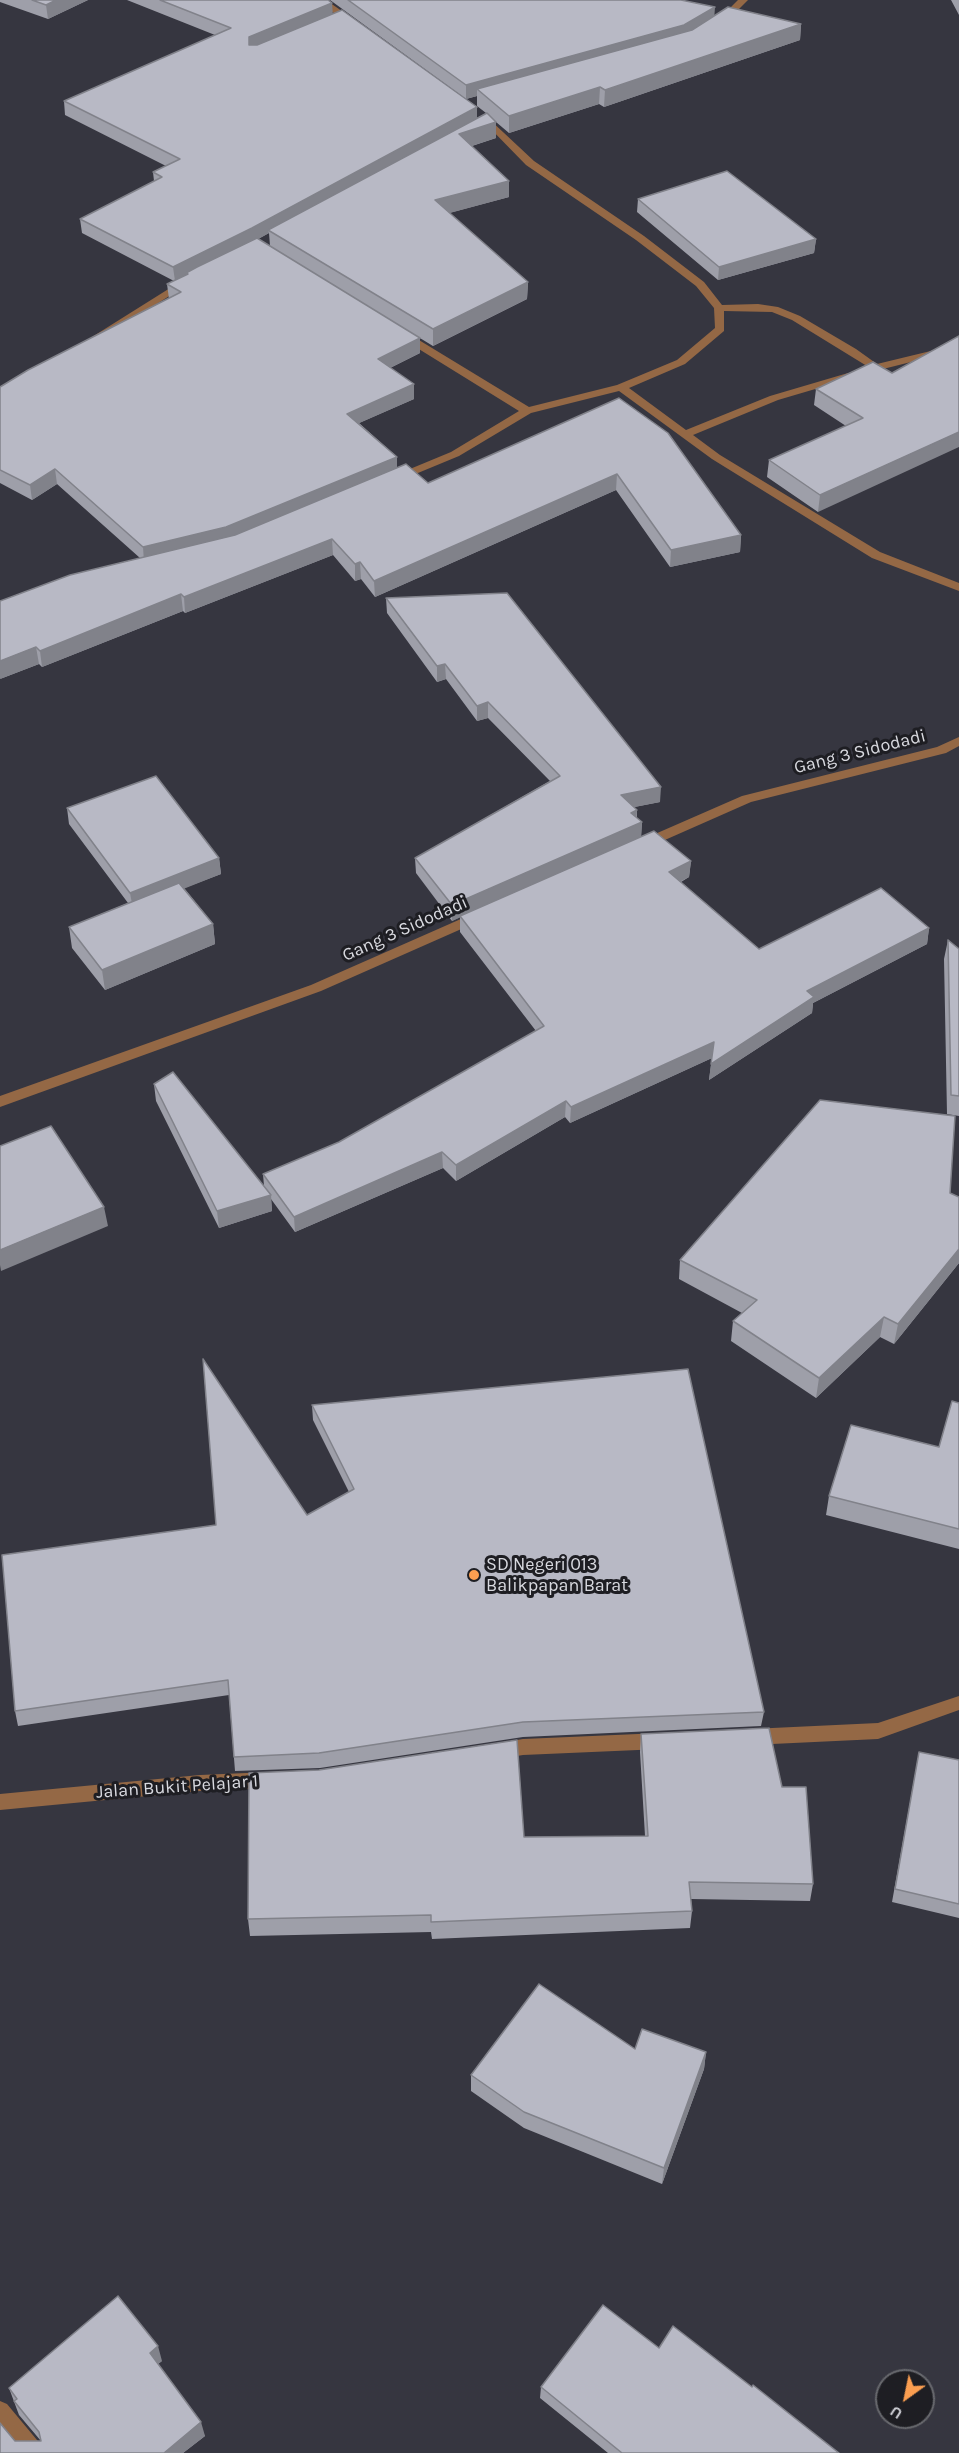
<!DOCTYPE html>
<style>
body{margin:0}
#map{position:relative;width:959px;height:2453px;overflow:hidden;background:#363640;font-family:Karla,sans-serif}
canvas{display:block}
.north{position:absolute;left:875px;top:2369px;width:60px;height:60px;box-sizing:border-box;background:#1e1e23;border:2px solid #68696e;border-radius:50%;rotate:213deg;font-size:16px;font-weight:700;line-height:24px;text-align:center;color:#d8d9df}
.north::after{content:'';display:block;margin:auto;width:21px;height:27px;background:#fb9e50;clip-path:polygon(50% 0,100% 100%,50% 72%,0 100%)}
</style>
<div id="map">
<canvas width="959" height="2453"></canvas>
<div class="north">U</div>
</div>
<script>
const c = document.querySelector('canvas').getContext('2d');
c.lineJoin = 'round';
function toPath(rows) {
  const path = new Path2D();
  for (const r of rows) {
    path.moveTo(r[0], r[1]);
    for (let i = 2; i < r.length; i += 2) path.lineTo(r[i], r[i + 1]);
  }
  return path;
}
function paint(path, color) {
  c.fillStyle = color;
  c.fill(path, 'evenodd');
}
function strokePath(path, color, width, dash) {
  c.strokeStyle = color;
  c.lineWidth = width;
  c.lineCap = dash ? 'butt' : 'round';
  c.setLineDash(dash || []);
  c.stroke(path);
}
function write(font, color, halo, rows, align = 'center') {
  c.font = font + ' Karla,sans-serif';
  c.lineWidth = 6;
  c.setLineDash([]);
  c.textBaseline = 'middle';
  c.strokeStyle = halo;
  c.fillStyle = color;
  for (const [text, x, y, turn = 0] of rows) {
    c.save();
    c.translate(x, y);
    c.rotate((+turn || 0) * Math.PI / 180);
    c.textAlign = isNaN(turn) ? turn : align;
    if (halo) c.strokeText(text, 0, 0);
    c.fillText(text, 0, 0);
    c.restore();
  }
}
const minor = toPath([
 [315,0,326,0,359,23,351,25,315,0],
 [738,0,748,0,725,23,719,23,719,19,738,0],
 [488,118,534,161,644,236,704,282,722,305,758,304,778,307,800,316,856,349,877,364,943,348,959,341,959,348,951,352,875,371,792,320,772,312,724,311,724,331,685,364,629,388,686,430,770,396,848,373,856,373,856,377,778,400,693,435,720,455,880,552,959,583,959,591,872,558,712,459,619,391,531,413,459,456,401,480,393,480,393,476,451,452,519,411,401,338,401,334,409,334,529,407,617,385,677,360,715,328,714,308,696,286,636,240,526,165,485,123,485,119,488,118],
 [186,278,190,279,190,283,101,339,97,340,92,337,186,278],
 [959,737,959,746,946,753,751,802,649,847,644,848,637,844,639,841,742,796,937,747,959,737],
 [479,911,486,916,484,919,321,991,0,1107,0,1096,311,985,479,911],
 [959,1696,959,1710,878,1739,751,1745,745,1742,742,1737,745,1732,751,1729,878,1723,959,1696],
 [661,1733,667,1736,670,1741,667,1746,661,1749,523,1755,499,1759,493,1756,490,1751,493,1746,499,1743,523,1739,661,1733],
 [270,1772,276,1774,279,1780,276,1786,270,1788,200,1791,0,1810,0,1794,200,1775,270,1772],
 [0,2401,7,2404,42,2446,45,2453,22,2453,0,2427,0,2401]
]);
const wall = toPath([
 [0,0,88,0,48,19,0,2],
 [127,0,329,0,332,14,477,107,477,118,486,113,477,106,477,96,466,99,330,0,681,0,714,16,801,24,800,40,604,107,599,104,509,133,496,122,496,138,472,146,509,181,509,197,449,213,528,282,527,299,433,346,341,290,420,338,420,353,390,368,414,399,359,423,397,457,397,468,428,483,619,398,741,535,740,552,670,567,616,490,375,597,361,579,355,581,333,555,185,613,183,611,42,667,39,664,0,679,140,558,57,484,32,500,0,483,0,387,169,299,167,284,174,281,82,233,80,219,154,181,153,172,166,166,65,115,64,101,215,35],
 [269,233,270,246,258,239],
 [951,0,959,0,959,15],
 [638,199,816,239,814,253,718,280,637,212],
 [892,373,818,512,767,477,769,460,846,426,814,405,816,389],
 [386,598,660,802,634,807,637,810,637,818,642,822,641,837,691,861,689,877,681,882,759,949,929,928,927,944,813,1003,812,1013,709,1080,712,1058,570,1123,565,1117,456,1181,443,1168,295,1232,271,1199,272,1211,219,1228,156,1101,154,1084,264,1186,263,1174,339,1142,536,1031,460,932,460,917,452,921,416,873,415,858,550,781,488,718,477,721,446,679,437,682,387,613],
 [67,808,219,858,221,874,184,888,213,924,215,944,105,990,72,948,69,927,128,903,69,824],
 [948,940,959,949,959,1116,947,1114,944,959],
 [950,1193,959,1197,959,1263,894,1344,880,1337,816,1398,731,1341,733,1321,742,1313,679,1279,680,1260],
 [959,1403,959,1549,826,1515,829,1496,939,1447],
 [312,1405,764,1712,761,1726,523,1737,320,1768,235,1771,229,1695,18,1726,15,1711,307,1515,349,1492,313,1420],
 [641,1734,813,1884,810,1901,691,1899,692,1911,690,1928,432,1939,431,1932,250,1936,248,1919,524,1837,645,1836,640,1752],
 [919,1752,959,1760,959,1918,892,1902],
 [635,2049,706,2052,704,2069,662,2184,524,2128,471,2091,471,2075],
 [659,2348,839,2453,608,2453,540,2398,541,2387],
 [162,2361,158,2364,205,2436,183,2453,15,2441,41,2441,19,2415,9,2388]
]);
const shadedWall = toPath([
 [56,0,88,0,48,19,46,5],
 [332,3,333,16,249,59,249,37],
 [715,7,714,21,683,39,477,89,477,96,466,99,466,85],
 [801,24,800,40,604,107,605,90],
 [600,87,599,104,509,133,509,116],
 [477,107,477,121,268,230,269,233,253,242,186,273,186,275,175,281,173,267],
 [496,122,496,138,459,150,459,134],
 [509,181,509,197,435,217,435,200],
 [816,239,814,253,718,280,719,267],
 [528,282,527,299,433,346,433,329],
 [420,338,420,353,378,374,378,359],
 [414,384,414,399,348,428,347,414],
 [959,432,959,447,818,512,820,495],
 [397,457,397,472,227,542,144,562,143,547],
 [55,469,57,484,32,500,30,485],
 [617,474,616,490,375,597,374,581],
 [741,535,740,552,670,567,671,550],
 [332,539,333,555,185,613,184,597],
 [360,562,361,579,355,581,355,564],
 [181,594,183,611,42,667,40,651],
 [36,647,39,664,0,679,0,661],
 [445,664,446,679,437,682,437,666],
 [488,702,488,718,477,721,477,706],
 [661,787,660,802,620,810,621,795],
 [637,810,636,825,642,822,641,838,452,921,452,905],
 [219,858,221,874,133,909,130,893],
 [691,861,689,877,668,888,669,872],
 [213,924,215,944,105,990,102,970],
 [929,928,927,944,813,1003,812,1013,709,1080,711,1064,807,991],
 [714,1042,712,1058,570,1123,571,1107],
 [566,1101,565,1117,456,1181,456,1165],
 [442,1152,443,1168,295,1232,294,1217],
 [271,1195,272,1211,219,1228,217,1211],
 [104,1207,108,1226,1,1271,0,1265,0,1250],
 [959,1249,959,1263,894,1344,898,1324],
 [884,1317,880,1337,816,1398,819,1378],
 [706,2052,704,2069,662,2184,664,2168],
 [158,2346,162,2361,154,2367,150,2353],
 [201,2422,205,2436,183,2453,164,2453]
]);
const building = toPath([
 [32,0,56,0,46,5,32,0],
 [160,0,328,0,332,3,249,37,249,45,257,45,342,10,477,107,252,228,173,267,80,219,162,177,153,172,180,159,64,101,231,28,160,0],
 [348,0,681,0,715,7,684,25,466,85,348,0],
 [728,7,801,24,605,90,600,87,509,116,477,89,692,30,728,7],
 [487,113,496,122,459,134,509,181,435,200,528,282,433,329,268,230,487,113],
 [727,171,816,239,719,267,638,199,727,171],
 [257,238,420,338,378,359,414,384,347,414,397,457,226,527,143,547,55,469,30,485,0,470,0,387,28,370,181,292,167,284,188,274,186,273,197,267,257,238],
 [959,336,959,432,820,495,769,460,863,418,816,389,873,362,892,373,959,336],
 [619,398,668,433,741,535,671,550,617,474,374,581,360,562,355,564,332,539,184,597,181,594,40,651,36,647,0,661,0,601,70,575,235,535,406,464,428,483,619,398],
 [507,593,661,787,621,795,637,810,631,813,642,822,452,905,415,858,560,776,488,702,477,706,445,664,437,666,386,598,507,593],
 [156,776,219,858,130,893,67,808,156,776],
 [654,831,691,861,669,872,759,949,881,888,929,928,807,991,814,997,711,1064,714,1042,571,1107,566,1101,456,1165,442,1152,294,1217,263,1174,339,1142,544,1026,460,916,654,831],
 [179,883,213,924,102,970,69,927,179,883],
 [948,940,959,949,959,1096,951,1095,948,940],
 [173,1072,271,1195,217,1211,154,1084,173,1072],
 [820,1100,955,1116,950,1193,959,1197,959,1249,898,1324,884,1317,819,1378,733,1321,757,1300,680,1260,820,1100],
 [51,1126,104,1207,0,1250,0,1146,51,1126],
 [203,1359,307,1515,354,1489,312,1405,688,1369,764,1712,523,1722,319,1753,234,1757,228,1680,15,1711,2,1555,216,1525,203,1359],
 [952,1401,959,1403,959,1529,829,1496,851,1425,939,1447,952,1401],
 [769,1728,782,1787,806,1787,813,1884,689,1882,692,1911,431,1922,431,1915,248,1919,249,1773,319,1770,517,1740,524,1837,648,1836,641,1734,769,1728],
 [919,1752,959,1760,959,1904,895,1889,919,1752],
 [539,1984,635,2049,642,2029,706,2052,664,2168,524,2112,471,2075,539,1984],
 [118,2296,158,2346,150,2353,201,2422,164,2453,0,2453,0,2423,15,2441,41,2441,39,2432,14,2401,17,2399,9,2388,118,2296],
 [603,2305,659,2348,673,2326,752,2387,753,2385,839,2453,622,2453,541,2387,603,2305]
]);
const markers = [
 [474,1575,6,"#fb9e50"]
];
const streetNames = [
 ["Gang 3 Sidodadi",860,752,-14],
 ["Gang 3 Sidodadi",405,929,-24],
 ["Jalan Bukit Pelajar 1",177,1787,-4]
];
const poiNames = [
 ["SD Negeri 013",486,1565],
 ["Balikpapan Barat",486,1586]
];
paint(minor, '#946845');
paint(wall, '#9e9fa9');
paint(shadedWall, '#81828a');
paint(building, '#b8b9c5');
strokePath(building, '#81828a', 1.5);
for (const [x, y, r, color] of markers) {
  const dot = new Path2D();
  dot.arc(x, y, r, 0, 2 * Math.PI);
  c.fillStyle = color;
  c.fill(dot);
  strokePath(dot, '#1e1e23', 2);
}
write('18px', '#d8d9df', '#1e1e23', streetNames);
write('18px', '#d8d9df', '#1e1e23', poiNames, 'left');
</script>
